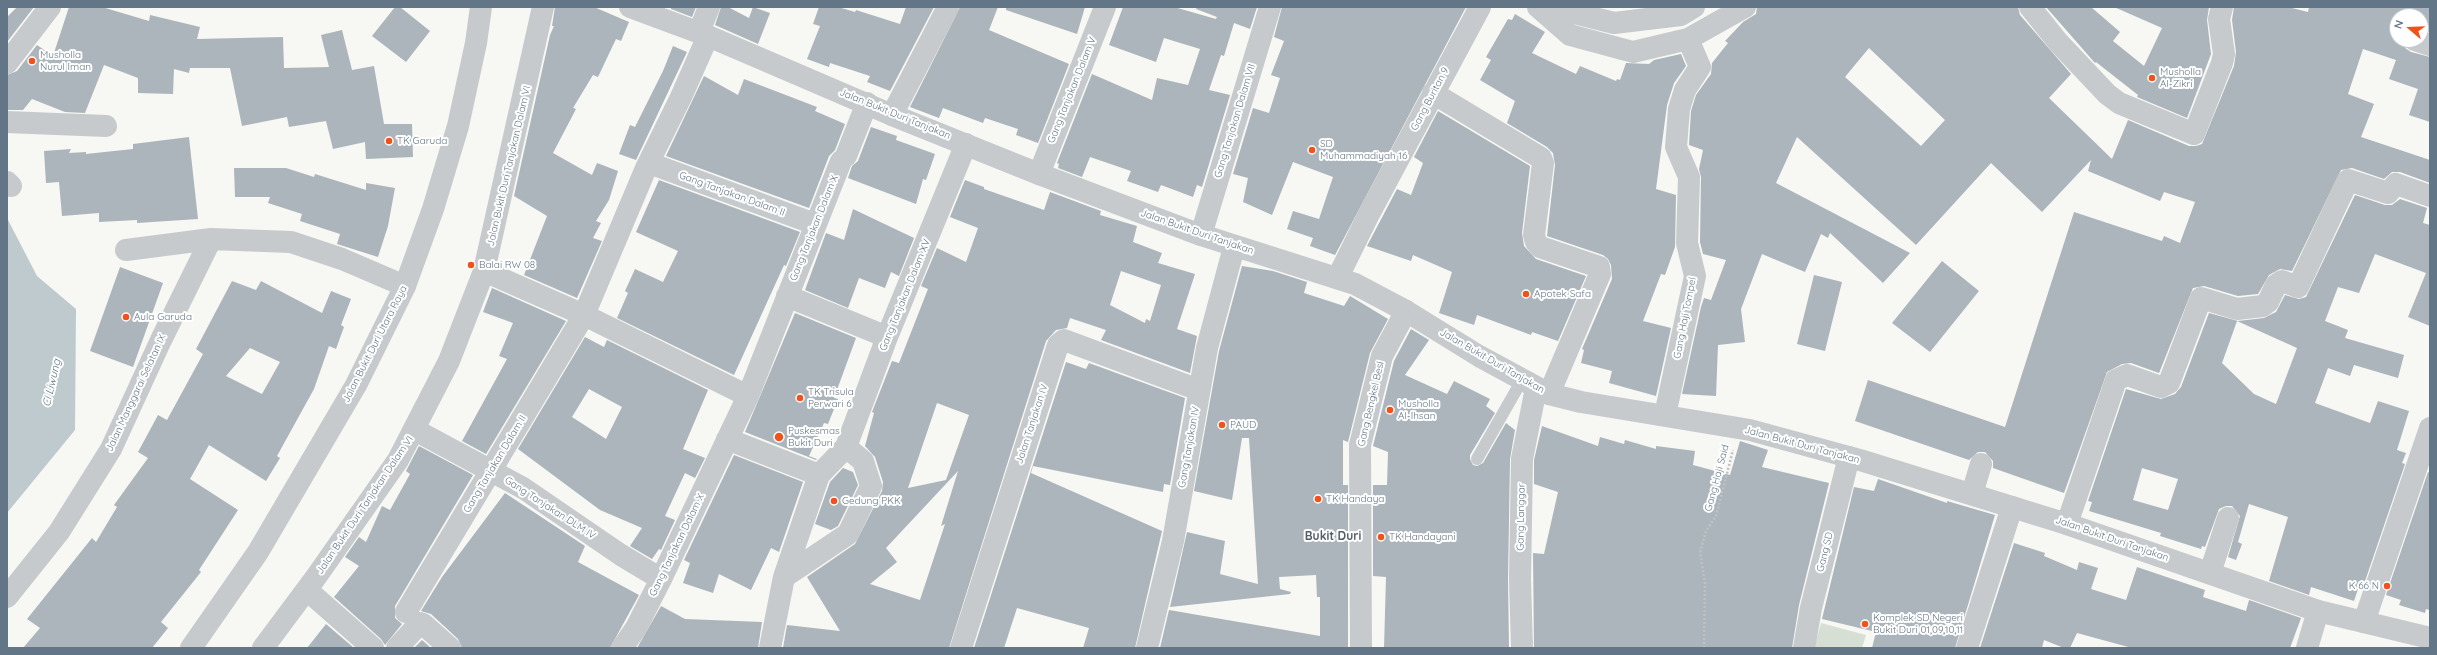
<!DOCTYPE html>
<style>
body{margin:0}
#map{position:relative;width:2437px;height:655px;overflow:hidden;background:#f7f7f3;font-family:Quicksand,sans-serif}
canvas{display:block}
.frame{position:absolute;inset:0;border:8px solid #637687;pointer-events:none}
.north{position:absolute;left:2389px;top:8px;width:40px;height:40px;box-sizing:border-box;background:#fff;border:1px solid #c1c8cf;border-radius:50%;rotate:289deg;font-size:11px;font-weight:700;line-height:16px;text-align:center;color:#637687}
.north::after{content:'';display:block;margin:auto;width:14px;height:18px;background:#f15219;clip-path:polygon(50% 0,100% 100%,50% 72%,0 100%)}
</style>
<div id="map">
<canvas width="2437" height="655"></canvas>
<div class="frame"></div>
<div class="north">N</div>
</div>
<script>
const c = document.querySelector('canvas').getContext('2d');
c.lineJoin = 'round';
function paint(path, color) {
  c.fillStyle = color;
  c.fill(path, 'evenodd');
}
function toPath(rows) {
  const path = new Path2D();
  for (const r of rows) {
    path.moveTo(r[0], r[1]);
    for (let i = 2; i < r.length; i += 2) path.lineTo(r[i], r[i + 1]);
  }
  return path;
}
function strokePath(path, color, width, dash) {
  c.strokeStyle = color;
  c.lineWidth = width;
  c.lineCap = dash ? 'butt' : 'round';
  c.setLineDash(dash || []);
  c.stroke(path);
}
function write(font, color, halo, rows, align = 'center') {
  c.font = font + ' Quicksand,sans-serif';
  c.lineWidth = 4;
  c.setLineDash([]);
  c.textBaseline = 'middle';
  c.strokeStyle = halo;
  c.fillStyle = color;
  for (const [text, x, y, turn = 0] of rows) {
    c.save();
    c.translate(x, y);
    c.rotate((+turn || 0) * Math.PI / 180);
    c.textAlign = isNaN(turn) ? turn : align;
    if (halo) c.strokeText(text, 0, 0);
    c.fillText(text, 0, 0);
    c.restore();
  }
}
const green = toPath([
 [1821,623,1866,635,1862,648,1814,648]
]);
const water = toPath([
 [7,218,37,276,76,309,75,430,7,513]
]);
const building = toPath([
 [17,7,34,7,7,42,7,17],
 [69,7,102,7,149,21,150,15,200,27,197,39,283,37,284,68,329,67,321,35,342,30,352,70,374,66,384,124,412,124,413,157,366,159,365,142,333,149,326,121,289,127,287,117,242,126,230,68,190,68,189,73,174,69,173,94,138,93,138,78,104,65,85,113,65,112,32,99,23,110,7,110,7,75,17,71,37,45,53,56],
 [395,7,400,7,430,31,406,62,372,36],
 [555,7,594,7,629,22,621,41,616,39,598,77,593,75,573,108,576,109,553,153,592,175,597,163,618,171,609,200,596,221,601,223,593,238,602,241,577,298,524,275,547,216,514,196,550,35,554,26,552,26],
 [671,7,696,7,692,17,671,9],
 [721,7,728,7,749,18,753,7,770,13,758,44,715,25],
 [819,7,838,7,855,12,856,10,900,24,906,7,934,7,890,91,867,82,870,76,830,63,829,67,807,59,820,26,813,24],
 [960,7,998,7,989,30,1069,64,1038,143,1016,135,1018,129,985,118,983,123,943,108,939,118,910,107],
 [1006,7,1085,7,1077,34,1006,10],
 [1123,7,1174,7,1216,19,1217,17,1196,9,1197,7,1257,7,1250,29,1234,23,1224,56,1221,55,1209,90,1230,95,1202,187,1197,185,1193,197,1161,185,1158,192,1127,181,1131,171,1090,157,1082,177,1058,168,1059,164,1057,163,1092,74,1152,100,1157,78,1188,85,1200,49,1164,38,1156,62,1109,45],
 [1282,7,1466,7,1335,255,1310,246,1313,238,1287,229,1293,211,1319,219,1333,177,1293,162,1272,215,1243,202,1248,178,1233,174,1253,108,1269,113,1280,78,1271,75,1284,41,1274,37],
 [1757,7,2018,7,2020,15,2071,74,2049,98,2112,159,2128,120,2189,146,2196,146,2202,144,2234,66,2236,52,2232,20,2234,7,2288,7,2308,12,2309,7,2430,7,2430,32,2421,29,2421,16,2397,16,2397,40,2403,40,2405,48,2411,52,2430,57,2430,122,2409,115,2418,89,2389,79,2396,60,2363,49,2348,94,2374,104,2361,137,2430,160,2430,183,2400,172,2392,172,2384,179,2352,168,2341,170,2292,271,2280,269,2269,275,2258,294,2238,296,2204,286,2193,288,2159,373,2131,363,2122,364,2107,372,2064,493,1993,468,1993,461,1985,452,1978,452,1969,460,1855,421,1868,380,2005,427,2074,212,2162,241,2164,236,2180,243,2195,202,2164,192,2160,201,2088,171,2091,160,2042,212,1991,163,1916,245,1797,137,1776,183,1910,253,1883,283,1830,233,1828,238,1821,234,1805,272,1762,254,1741,309,1745,342,1718,345,1716,396,1682,394,1701,307,1704,298,1711,300,1726,260,1703,254,1700,242,1701,177,1699,169,1703,150,1689,145,1691,111,1696,95,1711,74,1712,63,1728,43,1725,41,1743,22,1756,14],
 [1869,48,1945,120,1921,146,1845,77],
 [2046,7,2091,7,2120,32,2113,41,2144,66,2162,28,2114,7,2209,7,2207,20,2211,54,2187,118,2137,97,2138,95,2096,62,2095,63],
 [1515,14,1545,32,1532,53,1576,74,1580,66,1616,81,1617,79,1620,80,1626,63,1649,64,1654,60,1681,54,1686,66,1674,83,1667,105,1656,189,1676,195,1675,247,1665,275,1661,274,1643,321,1671,328,1656,396,1609,383,1612,371,1581,363,1584,350,1582,349,1612,279,1611,265,1608,259,1603,255,1547,236,1555,165,1553,153,1547,147,1507,123,1515,101,1480,80,1491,60,1486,57,1508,19,1512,20],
 [673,46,687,52,636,160,619,154,630,125,635,127,663,71],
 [704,76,738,95,744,79,817,107,815,111,845,124,835,150,829,156,809,208,666,156],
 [1438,111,1530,166,1522,233,1524,246,1536,259,1586,276,1558,341,1532,332,1531,335,1477,315,1474,325,1439,313,1452,272,1413,255,1411,261,1367,246,1397,189,1411,195,1423,163,1414,157],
 [871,127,897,136,896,140,935,154,926,180,923,179,916,204,848,178,852,166,858,161],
 [189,137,198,219,137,223,137,220,99,222,99,213,62,216,59,182,46,183,44,151,71,149,69,153,86,152,86,154,133,149,133,144],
 [234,168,286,168,314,177,315,174,366,190,366,183,395,188,388,226,378,257,337,244,340,234,300,221,302,214,268,203,270,197,235,197],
 [659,180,800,232,786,266,784,265,734,375,617,318,628,293,625,291,635,269,663,282,678,251,636,232],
 [965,180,984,187,984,189,1044,210,1050,192,1101,211,1100,215,1137,226,1133,242,1162,253,1158,263,1195,274,1177,329,1197,336,1190,373,1101,340,1106,330,1070,318,1067,328,1056,330,1046,341,949,648,783,648,787,625,840,631,807,577,855,544,882,491,883,482,875,457,865,446,874,413,872,412,892,361,899,363,928,289,921,286,937,248,966,262,978,228,950,217],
 [1121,271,1161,285,1150,321,1146,319,1145,323,1110,305],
 [937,403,969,415,946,480,908,488],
 [958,471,941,526,945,524,920,600,870,584,897,562,886,548],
 [2355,195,2385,205,2392,205,2400,199,2427,208,2423,223,2430,225,2430,326,2408,317,2426,273,2375,254,2359,293,2338,287,2325,321,2348,330,2345,338,2404,355,2398,378,2354,365,2350,376,2328,368,2315,403,2370,423,2378,401,2409,411,2397,450,2406,453,2402,463,2405,464,2363,587,2359,586,2354,601,2311,587,2309,595,2269,581,2288,517,2249,504,2238,542,2242,544,2236,560,2228,557,2240,516,2232,506,2226,506,2219,509,2205,547,2202,546,2201,549,2160,536,2161,533,2089,511,2092,502,2088,501,2126,389,2161,399,2175,394,2181,387,2209,313,2238,321,2264,318,2276,312,2285,295,2299,299,2306,297],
 [2237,321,2297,348,2276,404,2254,394,2222,363],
 [2142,468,2178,479,2168,510,2133,500],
 [853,209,914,238,899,276,891,272,885,288,859,278,848,308,805,290,826,233,844,240],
 [1942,261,1979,291,1930,352,1892,323],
 [1242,266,1273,271,1307,282,1304,293,1344,306,1350,296,1388,319,1370,353,1348,442,1343,440,1343,485,1348,485,1348,648,1160,648,1169,610,1320,636,1320,597,1317,597,1316,575,1279,577,1280,589,1291,592,1290,594,1170,607,1187,532,1225,541,1220,574,1258,584,1249,438,1242,438,1232,500,1194,491,1219,351],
 [120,267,163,283,133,367,90,351],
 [1814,275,1842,282,1825,351,1797,344],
 [232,281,256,290,261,281,322,313,331,291,351,299,341,325,344,327,336,349,329,346,314,389,277,456,280,458,266,481,209,445,190,479,238,510,199,570,201,572,161,622,168,628,152,648,23,648,40,628,27,619,92,538,96,542,117,507,114,505,148,458,138,452,158,415,167,420,203,354,196,349],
 [250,348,280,362,262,394,226,376],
 [492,288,566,321,486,454,462,441,507,359,499,356,513,323,483,312],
 [795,313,856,338,834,398,838,399,828,424,824,423,809,456,817,459,816,460,745,432],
 [1411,329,1429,340,1405,375,1447,394,1454,381,1490,399,1486,406,1495,413,1470,455,1470,459,1473,465,1477,466,1483,463,1506,423,1515,430,1510,459,1508,579,1509,648,1384,648,1386,577,1373,576,1373,485,1387,485,1388,452,1373,446,1394,361],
 [585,337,604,347,607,340,708,390,683,449,705,458,695,478,685,473,665,516,675,520,661,550,659,549,652,559,630,546,642,528,600,510,518,449],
 [589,389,622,407,606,439,572,417],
 [1066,362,1086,369,1089,363,1185,398,1170,485,1164,484,1163,492,1033,466,1031,473,1162,531,1135,648,1083,648,1089,628,1017,608,1004,648,974,648],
 [1542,426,1598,446,1600,437,1624,444,1625,440,1656,449,1656,446,1695,451,1693,465,1730,475,1740,441,1768,450,1762,467,1829,483,1799,605,1792,648,1534,648,1533,553,1544,554,1558,492,1534,484,1534,460],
 [419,446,473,475,395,606,395,618,402,624,385,645,381,639,334,597,359,566,345,557,359,537,366,542,382,506,390,510,410,474,406,471],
 [734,455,803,482,779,552,771,548,751,590,719,574,713,593,683,583,690,563,684,560],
 [843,468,853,472,858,485,838,526,831,530,815,524,830,482],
 [2428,472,2430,473,2430,610,2426,609,2425,613,2399,605,2401,600,2386,595],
 [1878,479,1947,503,1947,501,1995,515,1955,648,1872,648,1876,632,1822,619,1854,487,1874,491],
 [505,493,585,546,578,562,639,595,610,648,462,648,458,639,431,614,421,611,442,577],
 [2014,543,2045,553,2044,556,2077,570,2079,562,2098,568,2091,589,2126,600,2137,567,2205,590,2203,597,2246,611,2249,600,2301,618,2290,648,2132,648,2077,633,2070,648,2064,648,2044,640,2042,648,1980,648],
 [661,606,685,619,762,622,758,648,637,648],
 [326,624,354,648,307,648],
 [422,640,431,648,414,648]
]);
const path = toPath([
 [1704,648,1705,583,1700,553,1706,531,1716,516,1733,450]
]);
const service = toPath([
 [1477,459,1522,380]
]);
const minor = toPath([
 [1538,7,1570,35,1633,52,1688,39,1745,7],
 [2030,7,2058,42,2107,94,2119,103,2194,134,2222,63,2224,54,2219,19,2222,7],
 [699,32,709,7],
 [2415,40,2430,45],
 [7,63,50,7],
 [1433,93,1541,158,1543,163,1534,235,1536,242,1540,247,1599,267,1600,274,1549,394],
 [892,115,948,7],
 [7,122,106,126],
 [846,156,867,103],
 [649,163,815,224],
 [1039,174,1105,7],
 [7,182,11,186],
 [1201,235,1270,7],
 [126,250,211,239,291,242,342,259,405,286],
 [484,271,584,315,748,396],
 [1338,277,1369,214,1480,7],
 [787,296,887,337],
 [1665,415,1695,276,1687,243,1689,177,1676,147,1679,109,1685,90,1700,67,1688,39],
 [415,430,523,488,621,555,661,579],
 [727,439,819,475],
 [1972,494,1981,464],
 [2067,524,2116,380,2127,375,2161,387,2169,383,2201,298,2237,309,2263,306,2268,302,2276,285,2282,281,2298,287,2348,180,2388,193,2396,184,2430,196],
 [2210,573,2228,518],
 [784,577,819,475,846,447],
 [307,590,373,648],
 [7,597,59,532,111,449,161,340,211,239],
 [406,612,584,315,646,168,681,97,708,36],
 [2364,622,2430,428],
 [263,648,316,577,398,460,449,361,484,271,543,7],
 [397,648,420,623,423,624,450,648],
 [622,648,636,628,661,579,748,396,841,161],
 [770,648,784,577,848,534,871,486,863,461,846,447,887,337,966,144],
 [961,648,1058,345,1064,340,1199,390],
 [1147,648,1173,541,1207,348,1234,247],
 [1361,648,1360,445,1382,356,1406,311],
 [1522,648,1520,579,1522,459,1536,388],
 [1804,648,1811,608,1849,457],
 [1967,648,2012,507],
 [2307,648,2318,611]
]);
const tertiary = toPath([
 [630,7,708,36,892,115,1039,174,1198,234,1355,284,1406,311,1479,356,1549,394,1581,402,1750,430,1860,460,2067,524,2318,611,2430,638],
 [1551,7,1614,23,1681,15,1694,7],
 [191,648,258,552,356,385,405,286,433,209,458,126,476,43,481,7]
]);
const markers = [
 [32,61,4,"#f15219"],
 [2152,78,4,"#f15219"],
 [389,141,4,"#f15219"],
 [1312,150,4,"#f15219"],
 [471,265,4,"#f15219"],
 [1526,294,4,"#f15219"],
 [126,317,4,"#f15219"],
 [800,398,4,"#f15219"],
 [1390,410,4,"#f15219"],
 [1222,425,4,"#f15219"],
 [779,437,5,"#f15219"],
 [1318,499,4,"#f15219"],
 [834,501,4,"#f15219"],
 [1381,537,4,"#f15219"],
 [2387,586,4,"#f15219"],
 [1865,624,4,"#f15219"]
];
const poiNames = [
 ["Musholla",40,55],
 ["Nurul Iman",40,67],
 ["Musholla",2160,72],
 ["Al-Zikri",2160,84],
 ["TK Garuda",397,141],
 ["SD",1320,144],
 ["Muhammadiyah 16",1320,156],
 ["Balai RW 08",479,265],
 ["Apotek Safa",1534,294],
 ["Aula Garuda",134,317],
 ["TK Trisula",808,392],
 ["Perwari 6",808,404],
 ["Musholla",1398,404],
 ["Al-Ihsan",1398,416],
 ["PAUD",1230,425],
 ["Puskesmas",788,431],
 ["Bukit Duri",788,443],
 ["TK Handaya",1326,499],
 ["Gedung PKK",842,501],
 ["TK Handayani",1389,537],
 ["K 66 N",2379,586,"right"],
 ["Komplek SD Negeri",1873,618],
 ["Bukit Duri 01,09,10,11",1873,630]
];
const streetNames = [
 ["Gang Tanjakan Dalam V",1072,90,-68],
 ["Gang Buritan 9",1430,99,-62],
 ["Jalan Bukit Duri Tanjakan",895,114,22],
 ["Gang Tanjakan Dalam VII",1235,121,-73],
 ["Jalan Bukit Duri Tanjakan Dalam VI",509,166,-77],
 ["Gang Tanjakan Dalam II",732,194,20],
 ["Gang Tanjakan Dalam X",814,228,-68],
 ["Jalan Bukit Duri Tanjakan",1197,232,19],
 ["Gang Tanjakan Dalam XV",905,295,-68],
 ["Gang Haji Tompel",1685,318,-79],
 ["Jalan Bukit Duri Utara Raya",375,344,-63],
 ["Jalan Bukit Duri Tanjakan",1492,361,30],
 ["Jalan Manggarai Selatan IX",136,393,-65],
 ["Gang Bengkel Besi",1371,404,-77],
 ["Jalan Tanjakan IV",1032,424,-72],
 ["Jalan Bukit Duri Tanjakan",1802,445,15],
 ["Gang Tanjakan IV",1189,447,-80],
 ["Gang Tanjakan Dalam II",495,464,-59],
 ["Gang Haji Said",1717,478,-75],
 ["Jalan Bukit Duri Tanjakan Dalam VI",365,505,-56],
 ["Gang Tanjakan DLM IV",550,508,33],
 ["Gang Langgar",1521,517,-89],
 ["Jalan Bukit Duri Tanjakan",2112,539,19],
 ["Gang Tanjakan Dalam X",677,545,-64],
 ["Gang SD",1825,552,-76]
];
const waterNames = [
 ["Ci Liwung",52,383,-77]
];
const quarterNames = [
 ["Bukit Duri",1333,536]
];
paint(green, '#d7dfd4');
paint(water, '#bfcacf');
paint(building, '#acb5bb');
strokePath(path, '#bfc2c4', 2.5, [2, 2]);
strokePath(service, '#c6cacd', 12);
strokePath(minor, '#c6cacd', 22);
strokePath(tertiary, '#c6cacd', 22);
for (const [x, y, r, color] of markers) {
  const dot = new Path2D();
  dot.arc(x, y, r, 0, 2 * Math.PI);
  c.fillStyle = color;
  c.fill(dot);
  strokePath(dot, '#fff', 1.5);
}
write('10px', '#637687', '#fff', poiNames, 'left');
write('10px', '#637687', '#fff', streetNames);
write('italic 11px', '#5f7883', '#fff', waterNames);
write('bold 12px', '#525f6b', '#fff', quarterNames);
</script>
